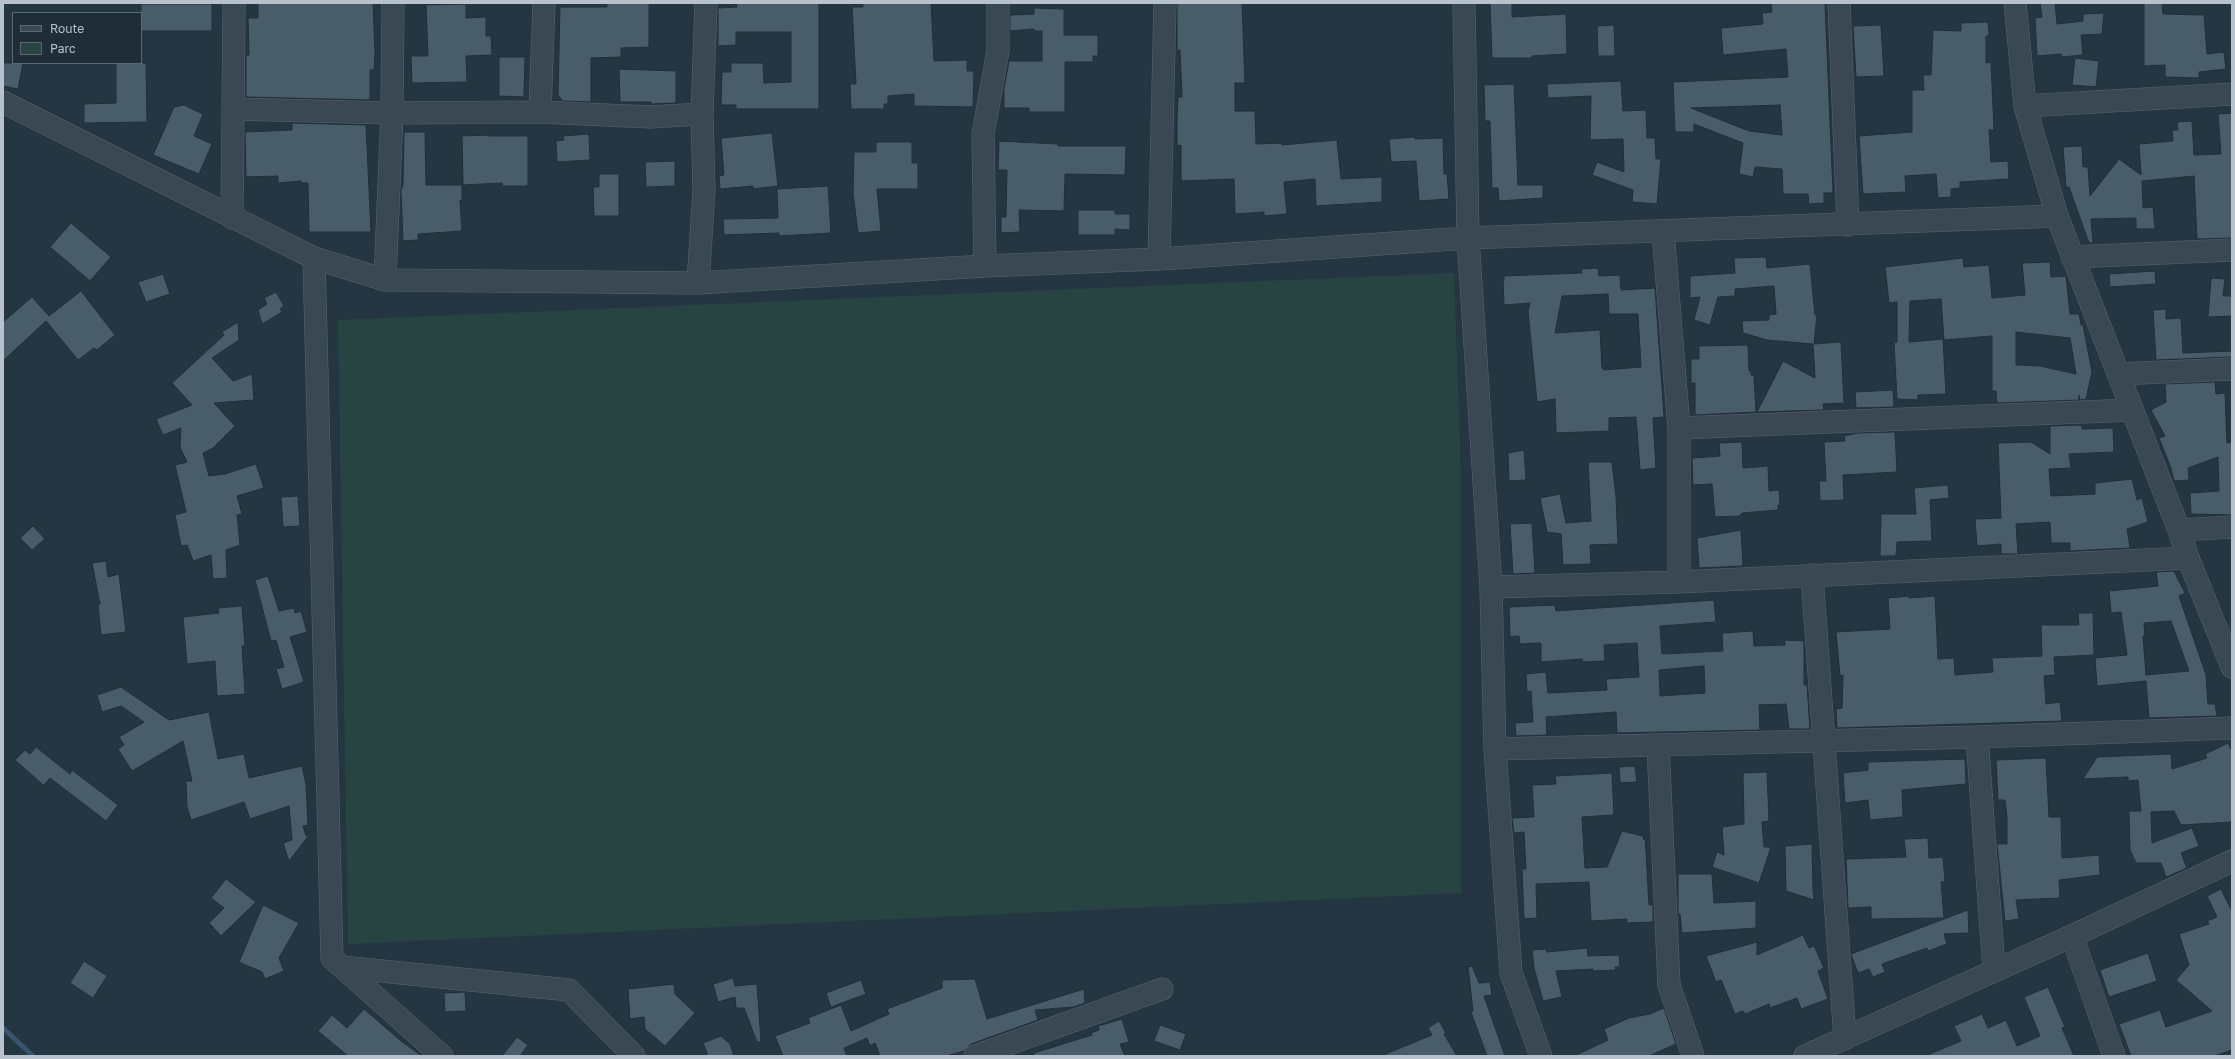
<!DOCTYPE html>
<style>
body{margin:0}
#map{position:relative;width:2235px;height:1059px;overflow:hidden;background:#253643;font-family:"Golos Text",sans-serif}
canvas{display:block}
.frame{position:absolute;inset:0;border:4px solid #b7c2cc;pointer-events:none}
.legend{position:absolute;left:12px;top:12px;width:130px;height:52px;box-sizing:border-box;background:#1e2d38;border:1px solid #5b6973;margin:0;padding:5px 7px;list-style:none;font-size:12px;color:#b7c2cc}
.legend li{display:flex;align-items:center;gap:8px;height:20px}
.legend b{width:20px;border:1px solid #5b6973}
</style>
<div id="map">
<canvas width="2235" height="1059"></canvas>
<div class="frame"></div>
<ul class="legend">
<li><b style="height:5px;background:#3a4853"></b>Route</li>
<li><b style="height:11px;background:#274443"></b>Parc</li>
</ul>
</div>
<script>
const c = document.querySelector('canvas').getContext('2d');
c.lineJoin = 'round';
function paint(path, color) {
  c.fillStyle = color;
  c.fill(path, 'evenodd');
}
function toPath(rows) {
  const path = new Path2D();
  for (const r of rows) {
    path.moveTo(r[0], r[1]);
    for (let i = 2; i < r.length; i += 2) path.lineTo(r[i], r[i + 1]);
  }
  return path;
}
function strokePath(path, color, width, dash) {
  c.strokeStyle = color;
  c.lineWidth = width;
  c.lineCap = dash ? 'butt' : 'round';
  c.setLineDash(dash || []);
  c.stroke(path);
}
const green = toPath([
 [1454,273,1461,478,1461,893,348,944,338,320]
]);
const stream = toPath([
 [3,1028,33,1056]
]);
const building = toPath([
 [258,3,373,3,375,53,374,70,370,70,370,100,246,97,246,55,249,55,248,18,258,18,258,3],
 [607,3,649,3,649,47,621,48,621,57,591,58,591,102,563,101,558,95,560,7,607,7,607,3],
 [736,3,819,3,819,109,736,109,736,105,721,105,722,72,731,72,731,63,763,63,764,83,791,82,791,32,736,32,736,45,718,46,718,8,737,7,736,3],
 [863,3,931,3,934,61,967,60,967,71,974,71,973,107,914,106,914,94,888,96,888,104,884,104,884,109,851,109,850,84,856,84,852,7,863,7,863,3],
 [1182,3,1242,3,1245,83,1235,83,1235,111,1255,111,1256,144,1282,143,1282,145,1337,140,1341,179,1382,177,1382,202,1316,206,1315,179,1284,182,1287,214,1264,216,1264,212,1235,214,1234,179,1181,181,1181,145,1177,146,1177,120,1178,97,1182,97,1180,50,1177,50,1177,4,1182,3],
 [1490,3,1512,3,1512,17,1566,14,1567,54,1532,56,1532,58,1492,58,1490,3],
 [1771,3,1825,3,1833,193,1824,193,1824,203,1809,204,1808,194,1783,194,1782,169,1755,167,1753,177,1739,174,1743,143,1694,124,1694,132,1675,132,1673,82,1788,77,1786,49,1723,55,1721,28,1763,24,1762,13,1772,12,1771,3],
 [1780,105,1782,135,1749,131,1691,108,1780,105],
 [2040,3,2055,3,2057,24,2083,21,2083,14,2104,13,2102,34,2081,35,2083,55,2062,57,2061,54,2037,56,2035,18,2042,17,2040,3],
 [2144,3,2162,3,2163,14,2204,15,2207,54,2224,52,2226,69,2199,72,2199,78,2165,77,2165,65,2144,66,2144,3],
 [141,4,212,4,212,31,141,31,141,4],
 [466,4,466,18,486,17,486,36,491,36,492,55,466,56,467,82,412,83,411,56,428,56,426,5,466,4],
 [1034,8,1064,9,1064,35,1098,35,1098,56,1093,56,1093,62,1065,62,1065,112,1029,112,1029,108,1004,108,1004,88,1009,61,1042,61,1042,31,1034,31,1034,29,1010,31,1010,15,1034,14,1034,8],
 [1988,22,1989,36,1986,36,1986,63,1991,62,1994,130,1989,130,1991,162,2008,161,2009,179,1960,182,1960,188,1951,189,1951,197,1938,198,1936,174,1905,176,1906,192,1863,194,1859,136,1912,132,1912,90,1924,90,1923,75,1931,75,1933,30,1961,31,1961,23,1988,22],
 [1614,25,1615,56,1598,56,1597,26,1614,25],
 [1881,25,1884,76,1856,77,1853,26,1881,25],
 [499,57,525,57,524,97,499,96,499,57],
 [2075,58,2099,61,2096,87,2072,85,2075,58],
 [3,63,23,63,18,89,3,86,3,63],
 [116,63,146,63,147,122,84,123,84,104,116,103,116,63],
 [619,69,676,71,676,103,651,104,651,102,620,102,619,69],
 [1621,81,1623,111,1646,110,1647,138,1655,138,1656,159,1661,159,1657,204,1632,202,1633,190,1592,175,1597,162,1624,172,1623,139,1590,140,1591,96,1548,98,1547,84,1621,81],
 [1514,84,1518,185,1543,185,1543,198,1499,201,1498,188,1492,188,1490,121,1485,121,1484,85,1514,84],
 [184,105,203,114,194,136,212,144,199,174,153,155,174,107,184,105],
 [2232,113,2232,238,2197,239,2194,176,2142,181,2143,208,2153,207,2155,229,2136,229,2136,218,2091,219,2093,243,2089,243,2069,187,2066,187,2063,147,2082,146,2083,167,2088,167,2090,196,2119,159,2141,175,2139,144,2173,141,2172,130,2178,130,2177,122,2192,121,2194,155,2221,154,2218,114,2232,113],
 [292,123,366,125,371,232,309,232,308,183,301,183,301,181,278,183,278,176,246,177,245,132,292,130,292,123],
 [404,132,425,132,426,185,462,185,462,200,460,200,462,231,418,234,418,240,403,241,401,191,403,184,404,132],
 [772,133,778,186,753,189,753,186,720,189,719,176,724,175,721,138,772,133],
 [589,134,590,160,557,162,556,141,564,140,563,136,589,134],
 [489,135,489,136,528,136,528,186,503,186,502,183,463,185,462,136,489,135],
 [1415,137,1415,139,1443,138,1444,174,1447,174,1449,199,1419,201,1416,161,1391,162,1389,139,1415,137],
 [999,141,1058,144,1058,146,1126,146,1125,175,1065,174,1064,211,1019,210,1020,232,1001,233,1001,217,1006,217,1007,170,998,170,999,141],
 [876,142,912,142,912,163,918,163,918,189,877,189,881,231,858,233,853,193,854,152,876,152,876,142],
 [675,161,675,186,646,187,645,162,675,161],
 [599,174,619,174,619,216,594,216,593,187,599,187,599,174],
 [828,186,831,233,779,236,779,233,724,235,723,219,778,218,777,189,828,186],
 [1078,210,1115,210,1115,214,1130,214,1130,230,1115,229,1115,235,1078,235,1078,210],
 [71,223,111,257,90,281,50,247,71,223],
 [1766,257,1767,268,1810,264,1815,315,1817,315,1814,344,1841,342,1844,403,1823,404,1824,410,1757,412,1783,361,1815,378,1813,344,1767,340,1743,333,1742,321,1769,320,1769,315,1776,314,1774,286,1735,289,1735,296,1718,297,1710,325,1694,320,1700,297,1690,298,1690,276,1735,273,1734,258,1766,257],
 [1963,258,1964,267,1989,265,1992,298,2025,295,2022,263,2050,262,2051,277,2066,276,2070,314,2079,314,2081,325,2083,325,2092,372,2086,399,2080,400,2079,395,2079,400,1997,403,1996,391,1992,391,1992,336,1944,340,1941,299,1910,301,1909,342,1943,339,1946,394,1918,395,1918,400,1897,399,1894,343,1897,342,1897,302,1889,303,1885,267,1963,258],
 [2016,332,2070,338,2076,374,2040,366,2016,365,2016,332],
 [1598,268,1599,276,1620,275,1621,290,1655,288,1664,417,1653,418,1656,468,1640,470,1636,417,1609,418,1609,431,1556,433,1555,399,1537,402,1528,311,1530,303,1504,305,1503,281,1504,281,1504,276,1582,273,1581,269,1598,268],
 [1608,294,1609,314,1638,314,1641,367,1604,370,1602,368,1600,330,1555,333,1562,296,1608,294],
 [2155,271,2156,284,2110,287,2109,274,2155,271],
 [163,274,170,294,146,302,138,282,163,274],
 [2211,278,2225,279,2223,296,2232,296,2232,316,2208,317,2211,278],
 [81,291,115,335,97,350,94,348,78,360,46,321,3,361,3,322,32,297,49,316,81,291],
 [276,292,284,306,280,309,282,312,262,324,258,310,267,304,264,298,276,292],
 [2166,309,2166,319,2181,318,2183,353,2232,351,2232,357,2156,360,2153,310,2166,309],
 [238,322,239,340,212,358,233,381,252,374,254,400,214,403,235,426,213,448,203,453,209,476,225,474,256,464,264,488,237,496,242,514,237,515,240,545,226,550,227,578,213,579,211,555,193,561,187,545,181,546,175,515,186,512,175,465,187,462,180,447,181,428,163,435,156,419,192,405,172,383,224,335,222,332,238,322],
 [1748,345,1749,371,1751,371,1751,375,1754,375,1756,412,1695,415,1695,383,1691,383,1691,359,1699,359,1699,346,1748,345],
 [2215,382,2216,394,2225,393,2227,443,2232,442,2232,515,2191,514,2190,493,2219,491,2218,457,2188,468,2189,480,2174,481,2171,468,2159,438,2165,436,2151,410,2166,402,2165,384,2215,382],
 [1893,390,1894,407,1856,408,1855,392,1893,390],
 [2082,425,2082,429,2113,428,2114,452,2069,454,2071,468,2049,469,2051,496,2095,494,2095,483,2132,479,2137,500,2142,498,2148,522,2127,529,2130,548,2070,551,2070,543,2051,543,2050,522,2016,524,2018,554,2001,554,2001,544,1977,546,1975,519,2001,518,1998,443,2031,442,2050,454,2050,426,2082,425],
 [1895,432,1897,472,1843,475,1844,500,1820,501,1819,481,1826,481,1824,442,1845,441,1844,436,1858,433,1895,432],
 [1742,442,1743,468,1768,466,1769,491,1779,490,1780,505,1778,505,1778,510,1742,513,1740,516,1715,517,1712,484,1693,485,1692,458,1720,456,1719,443,1742,442],
 [1524,450,1526,480,1509,481,1508,453,1524,450],
 [1588,462,1612,462,1616,497,1618,544,1590,545,1591,564,1563,565,1561,534,1547,532,1540,498,1560,494,1566,523,1591,521,1588,462],
 [1948,485,1949,498,1930,500,1932,541,1897,542,1896,556,1880,556,1881,514,1916,514,1914,488,1948,485],
 [298,496,300,526,283,527,281,497,298,496],
 [1532,523,1535,573,1513,574,1510,524,1532,523],
 [33,526,45,539,32,550,20,538,33,526],
 [1741,530,1743,566,1699,568,1697,538,1741,530],
 [106,561,108,577,119,574,126,632,101,635,98,604,100,604,92,563,106,561],
 [2174,571,2185,593,2179,596,2206,675,2208,704,2215,704,2217,716,2149,718,2146,681,2097,686,2095,658,2127,655,2121,612,2111,613,2109,591,2158,586,2156,572,2174,571],
 [2171,621,2189,671,2146,675,2143,636,2145,636,2144,623,2171,621],
 [268,576,279,611,294,608,295,613,301,611,307,632,290,637,304,682,282,689,276,669,284,667,276,640,271,641,255,580,268,576],
 [1909,596,1909,598,1935,596,1938,659,1954,658,1955,675,1993,672,1992,658,2042,656,2041,625,2079,625,2078,613,2093,613,2094,655,2054,657,2055,675,2044,676,2046,704,2060,702,2062,721,1837,728,1836,709,1842,708,1843,675,1840,676,1836,632,1890,629,1888,598,1909,596],
 [1714,600,1716,622,1660,626,1662,654,1723,651,1722,633,1753,631,1754,646,1785,645,1785,640,1804,641,1804,685,1807,685,1810,729,1789,729,1786,704,1759,705,1760,730,1617,733,1616,712,1546,717,1547,735,1516,736,1515,723,1533,722,1531,691,1527,692,1526,674,1546,672,1548,693,1607,690,1606,679,1639,677,1637,643,1604,645,1605,661,1583,662,1582,659,1541,662,1541,644,1539,643,1520,644,1519,636,1510,637,1509,607,1555,605,1556,611,1714,600],
 [1704,666,1705,693,1660,696,1659,670,1704,666],
 [242,606,245,646,242,646,245,694,217,696,215,661,187,664,183,617,219,613,218,608,242,606],
 [121,687,169,720,209,712,218,759,244,754,249,778,302,766,306,784,308,825,303,826,306,836,310,834,289,861,283,843,292,840,289,806,250,819,244,802,191,820,187,807,186,781,192,781,183,741,132,771,118,749,124,745,119,737,144,722,121,706,102,712,97,695,121,687],
 [2228,743,2232,751,2232,822,2181,825,2174,811,2151,812,2152,843,2192,828,2199,846,2181,853,2187,868,2166,877,2161,863,2136,863,2130,850,2129,811,2141,811,2138,780,2128,781,2128,777,2083,779,2097,757,2171,754,2172,769,2207,758,2205,754,2228,743],
 [36,747,70,774,72,770,118,805,106,821,50,778,44,785,42,784,15,760,25,750,30,754,36,747],
 [2046,758,2049,817,2061,817,2062,858,2099,855,2100,875,2059,880,2060,898,2016,900,2019,919,2005,921,1997,844,2007,844,2007,817,2005,800,1998,800,1996,760,2046,758],
 [1965,759,1966,784,1902,790,1903,817,1870,820,1868,800,1845,803,1843,773,1868,770,1868,762,1965,759],
 [1635,766,1637,782,1620,783,1619,767,1635,766],
 [1767,772,1769,821,1762,822,1764,847,1771,847,1759,883,1712,867,1717,852,1724,855,1722,827,1744,824,1743,773,1767,772],
 [1612,773,1614,815,1582,817,1585,868,1607,867,1622,831,1643,836,1644,840,1645,836,1649,905,1653,905,1653,922,1627,923,1627,919,1591,921,1589,882,1536,884,1537,918,1524,919,1522,869,1526,869,1524,832,1514,833,1512,818,1534,817,1532,785,1556,784,1555,776,1612,773],
 [1928,838,1929,858,1943,857,1945,882,1941,882,1944,918,1871,919,1871,907,1848,908,1846,859,1906,857,1904,839,1928,838],
 [1812,844,1813,889,1814,900,1786,891,1785,846,1812,844],
 [1678,874,1712,874,1714,903,1756,901,1756,928,1682,933,1680,914,1678,914,1678,874],
 [226,879,256,902,221,936,209,923,224,908,211,898,226,879],
 [2221,889,2232,911,2232,1050,2214,1056,2131,1056,2119,1024,2160,1010,2166,1027,2212,1011,2176,980,2189,965,2179,934,2209,924,2207,921,2217,917,2207,896,2221,889],
 [263,905,299,923,279,958,284,971,265,979,262,972,239,962,263,905],
 [1968,910,1969,933,1944,934,1947,944,1928,951,1927,948,1882,964,1885,972,1873,977,1869,969,1858,973,1851,954,1968,910],
 [1803,935,1809,948,1814,946,1824,968,1818,971,1828,999,1801,1009,1797,998,1770,1008,1769,1004,1745,1014,1743,1011,1735,1014,1721,980,1716,982,1706,956,1757,942,1757,955,1803,935],
 [1587,948,1588,956,1619,955,1620,967,1615,967,1616,970,1593,971,1593,969,1556,971,1562,997,1543,1001,1534,968,1532,950,1546,949,1547,952,1587,948],
 [2148,953,2157,981,2109,997,2100,970,2148,953],
 [84,961,107,976,93,998,70,983,84,961],
 [1472,966,1479,983,1490,982,1492,995,1484,996,1505,1056,1487,1056,1471,1012,1473,1011,1468,967,1472,966],
 [733,978,735,986,757,984,761,1042,757,1042,744,1008,736,1008,735,997,718,1002,713,984,733,978],
 [975,979,987,1019,1084,989,1085,1003,1073,1007,1035,1010,1038,1020,971,1044,964,1051,946,1056,880,1056,875,1043,870,1046,867,1038,844,1048,847,1056,783,1056,775,1036,810,1023,808,1018,841,1005,851,1031,889,1014,887,1009,942,988,942,980,975,979],
 [861,980,866,994,831,1007,826,993,861,980],
 [674,984,675,994,695,1013,665,1046,645,1029,644,1017,630,1019,628,989,674,984],
 [2048,987,2065,1027,2062,1028,2074,1056,1925,1056,1961,1041,1954,1026,1982,1014,1988,1028,2006,1020,2017,1046,2040,1036,2024,997,2048,987],
 [465,992,466,1011,445,1012,444,993,465,992],
 [1664,1008,1676,1044,1649,1056,1574,1056,1608,1040,1604,1029,1629,1018,1650,1014,1664,1008],
 [364,1009,401,1041,422,1056,348,1056,318,1031,332,1015,347,1028,364,1009],
 [1122,1019,1129,1042,1120,1044,1125,1056,1034,1056,1034,1053,1092,1035,1091,1033,1099,1030,1098,1026,1122,1019],
 [1439,1021,1446,1033,1444,1034,1457,1056,1381,1056,1432,1035,1428,1028,1439,1021],
 [1160,1025,1186,1034,1180,1050,1154,1041,1160,1025],
 [721,1036,730,1044,734,1056,708,1056,703,1043,721,1036],
 [517,1037,528,1045,520,1056,502,1056,517,1037]
]);
const minor = toPath([
 [1464,3,1468,238,1491,587,1495,749,1511,973,1541,1056],
 [1839,3,1848,225],
 [2015,3,2025,106,2057,216,2179,530,2188,558,2232,667],
 [3,102,314,258,385,280,698,283,985,266,1159,259,1468,238,2057,216],
 [2025,106,2232,94],
 [233,109,392,113,540,112,650,117,702,114],
 [540,112,544,3],
 [232,218,234,3],
 [1663,232,1679,428,1679,582],
 [2072,257,2232,250],
 [314,258,332,958,342,967,569,990,634,1056],
 [1159,259,1165,3],
 [985,266,983,134,998,51,998,3],
 [385,280,392,113,393,3],
 [698,283,704,191,702,114,706,3],
 [2118,374,2232,369],
 [1679,428,2132,410],
 [2179,530,2232,527],
 [1812,575,1845,1039],
 [1491,587,1679,582,2188,558],
 [1977,737,1994,970],
 [1658,745,1669,985,1693,1056],
 [1495,749,1977,737,2232,728],
 [2072,936,2114,1056],
 [342,967,442,1056],
 [975,1056,1162,989],
 [1805,1056,2072,936,2232,861]
]);
paint(green, '#274443');
strokePath(stream, '#38556b', 5);
paint(building, '#495c69');
strokePath(building, '#202f3a', 1);
strokePath(minor, '#586570', 23);
strokePath(minor, '#3a4853', 22);
</script>
